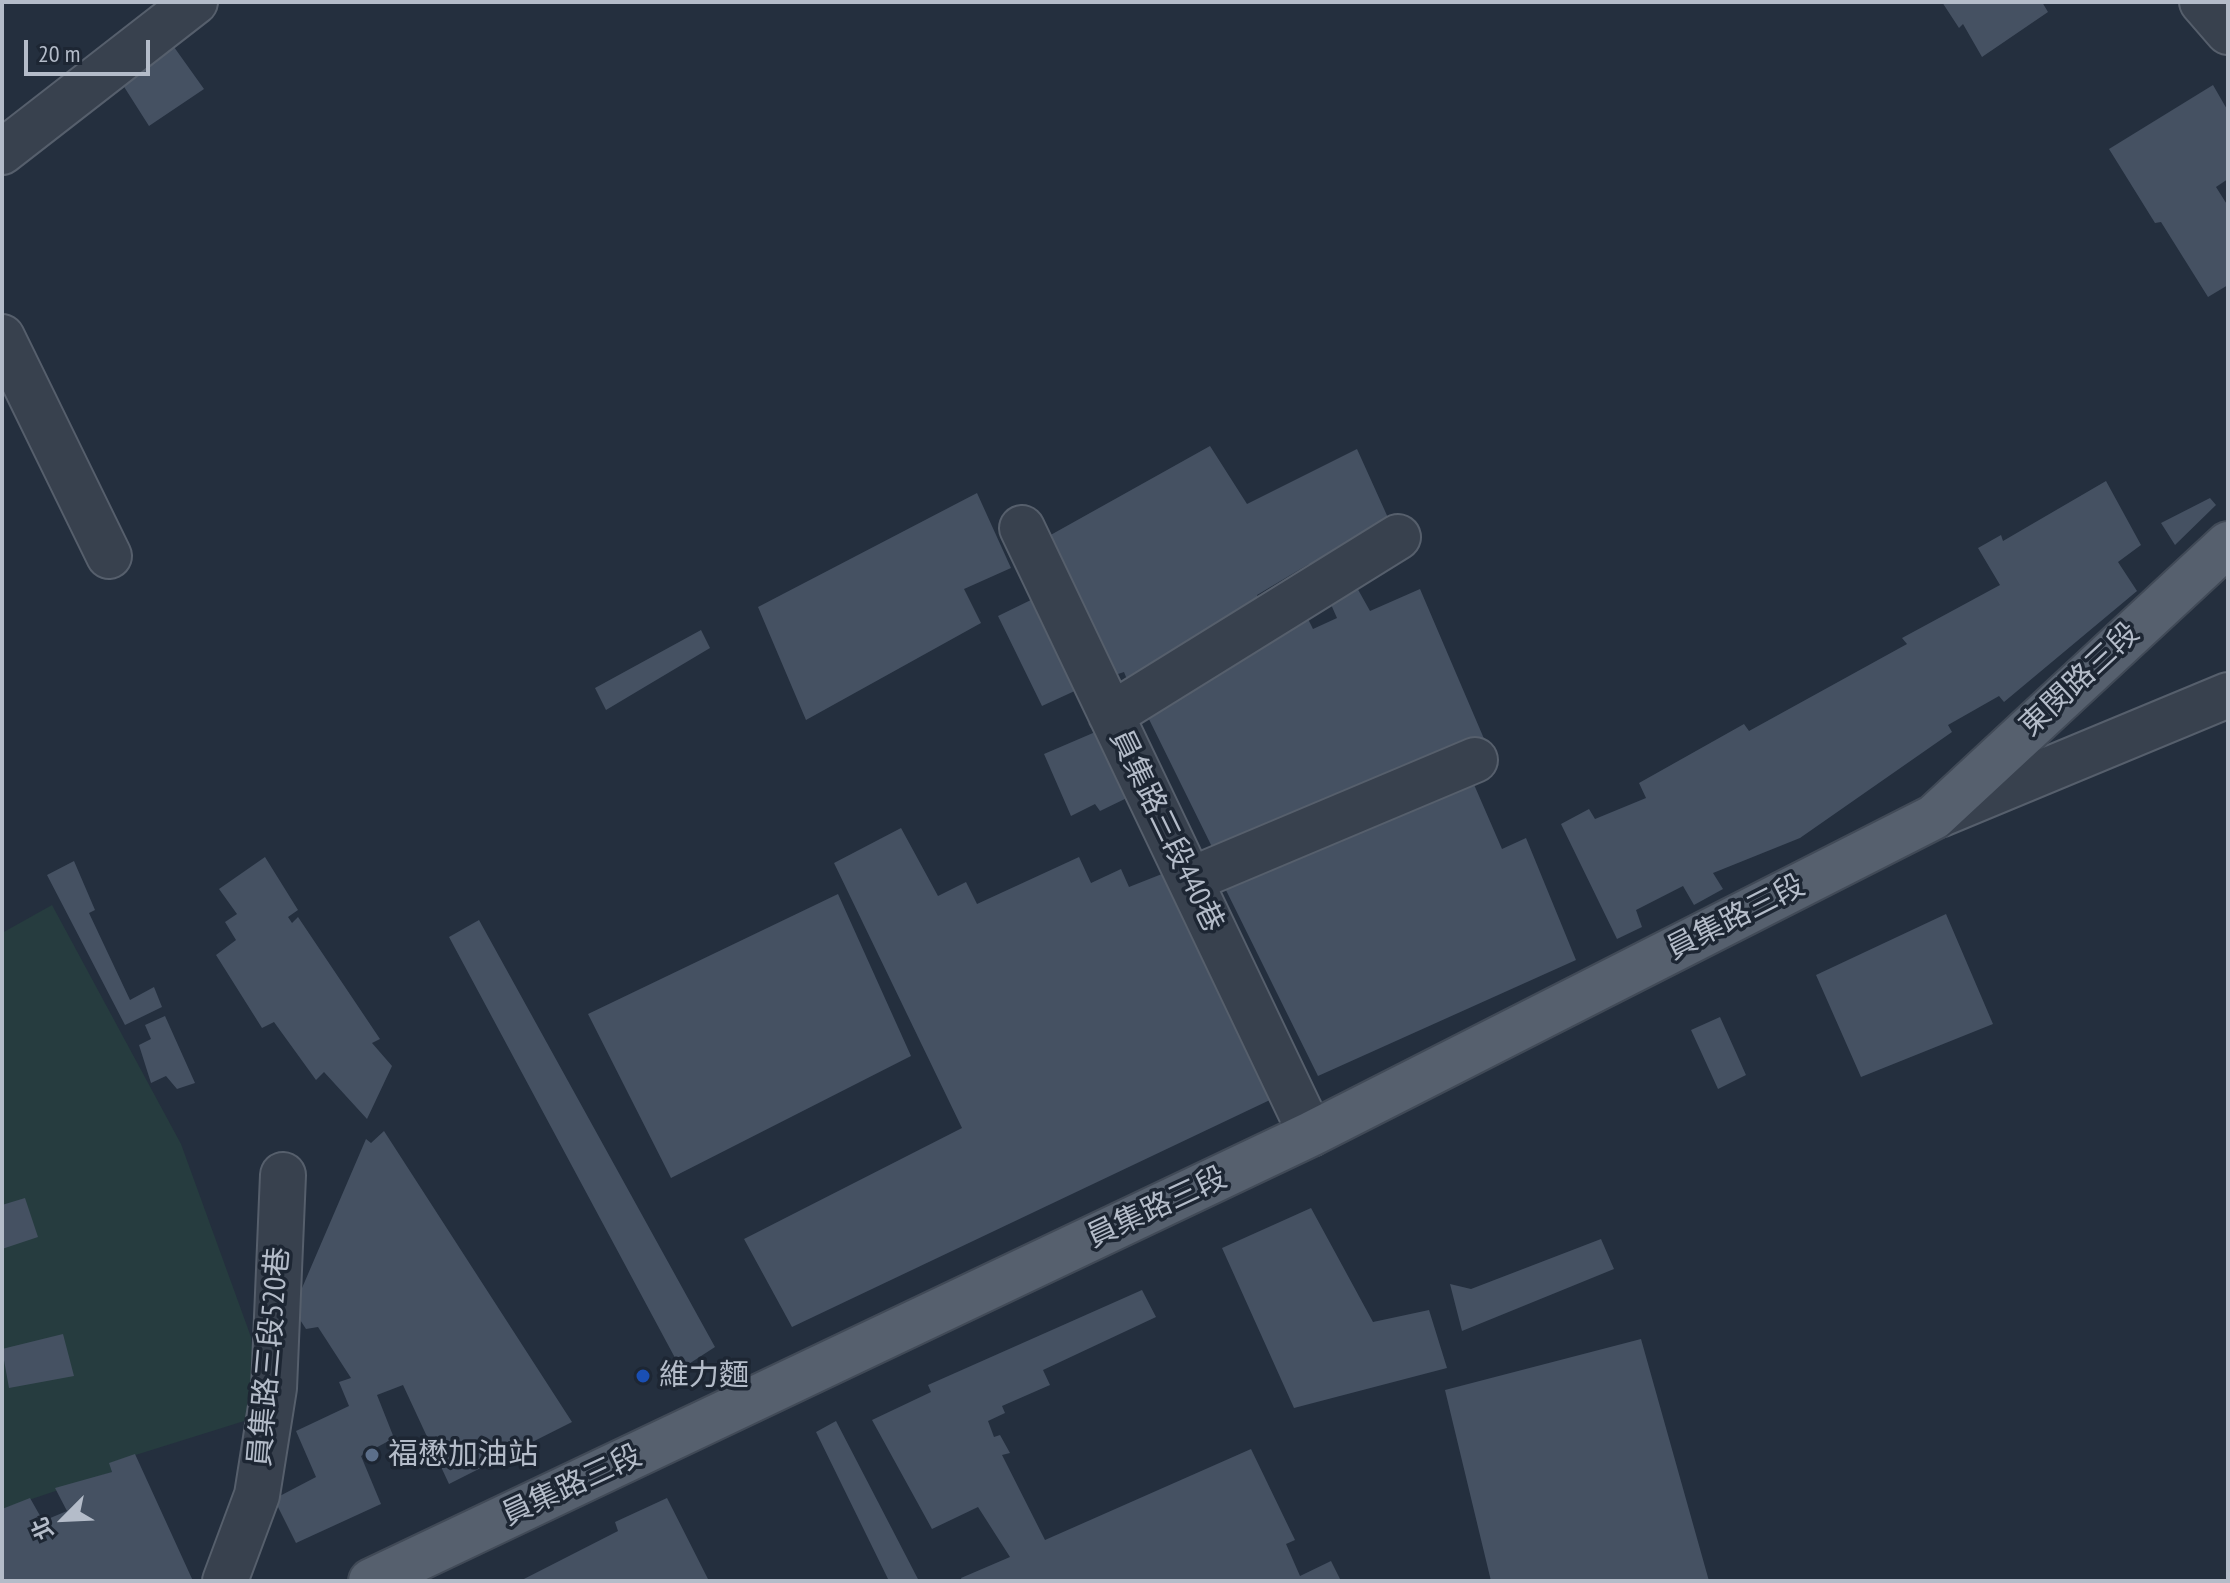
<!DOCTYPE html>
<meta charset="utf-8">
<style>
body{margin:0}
#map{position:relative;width:2230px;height:1583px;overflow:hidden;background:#242f3e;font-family:"PT Sans Narrow","Noto Sans TC",sans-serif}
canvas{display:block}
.frame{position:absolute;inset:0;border:4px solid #b4bcc9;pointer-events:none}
.north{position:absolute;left:24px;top:1479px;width:80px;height:80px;-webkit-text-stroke:6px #1d2633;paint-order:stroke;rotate:246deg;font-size:22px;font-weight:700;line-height:32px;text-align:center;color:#b4bcc9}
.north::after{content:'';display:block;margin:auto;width:28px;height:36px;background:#b4bcc9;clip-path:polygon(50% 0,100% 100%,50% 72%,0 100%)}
.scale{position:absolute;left:24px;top:40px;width:126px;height:36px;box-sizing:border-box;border:4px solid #b4bcc9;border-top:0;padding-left:10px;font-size:24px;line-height:28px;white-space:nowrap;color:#b4bcc9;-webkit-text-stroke:6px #1d2633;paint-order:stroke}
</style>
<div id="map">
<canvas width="2230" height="1583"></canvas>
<div class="frame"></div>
<div class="north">北</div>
<div class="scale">20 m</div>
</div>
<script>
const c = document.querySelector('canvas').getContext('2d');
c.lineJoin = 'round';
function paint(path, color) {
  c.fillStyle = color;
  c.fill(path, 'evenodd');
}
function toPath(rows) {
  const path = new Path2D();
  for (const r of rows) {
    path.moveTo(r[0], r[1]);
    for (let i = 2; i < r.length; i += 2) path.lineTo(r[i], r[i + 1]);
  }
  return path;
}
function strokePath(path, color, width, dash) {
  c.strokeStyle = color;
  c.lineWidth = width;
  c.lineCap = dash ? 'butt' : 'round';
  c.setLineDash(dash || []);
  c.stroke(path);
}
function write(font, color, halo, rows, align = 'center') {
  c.font = font + ' "PT Sans Narrow","Noto Sans TC",sans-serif';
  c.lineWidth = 7;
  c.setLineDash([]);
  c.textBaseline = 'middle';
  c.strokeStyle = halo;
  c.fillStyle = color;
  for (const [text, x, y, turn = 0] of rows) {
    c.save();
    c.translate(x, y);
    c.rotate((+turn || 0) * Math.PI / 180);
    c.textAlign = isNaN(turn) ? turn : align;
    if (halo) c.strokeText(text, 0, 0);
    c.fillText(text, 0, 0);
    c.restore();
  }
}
const green = toPath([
 [52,905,181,1144,251,1337,257,1417,110,1463,112,1472,2,1509,2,933]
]);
const building = toPath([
 [1942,2,2042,2,2048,12,1982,57,1963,24,1959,28],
 [174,47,204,89,149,126,121,82],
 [2213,85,2228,111,2228,179,2216,187,2228,206,2228,285,2208,297,2161,222,2155,223,2109,149],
 [1210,446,1247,504,1357,449,1394,531,1316,574,1309,564,1257,595,1261,604,1130,687,1124,672,1112,676,1047,537],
 [2106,481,2141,545,2118,562,2137,591,2004,702,1999,696,1948,725,1952,732,1800,838,1713,873,1723,889,1694,905,1683,886,1636,910,1642,927,1617,939,1561,824,1589,809,1595,819,1646,798,1639,783,1744,724,1749,731,1907,644,1902,638,2000,585,1978,548,2001,535,2003,541],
 [977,493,1011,568,964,589,981,623,806,720,758,607],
 [2210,498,2216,505,2175,545,2161,523],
 [1351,577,1370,611,1420,589,1488,748,1216,855,1142,705,1301,605,1313,629,1337,618,1325,591],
 [1035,598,1079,689,1042,706,998,616],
 [701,630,710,648,606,710,595,688],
 [1100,730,1131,796,1100,811,1095,804,1071,816,1044,754],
 [1469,773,1502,849,1526,838,1576,960,1318,1076,1219,876],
 [901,828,938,896,966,882,977,904,1079,857,1091,883,1121,869,1129,887,1172,870,1272,1099,792,1327,744,1239,962,1128,834,863],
 [265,857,298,910,288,917,292,923,298,917,380,1039,372,1043,392,1066,367,1119,324,1072,316,1080,274,1022,262,1028,216,955,236,940,225,922,237,914,219,889],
 [74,861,95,910,89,913,130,1000,154,987,162,1007,125,1025,47,875],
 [838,894,911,1056,671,1178,588,1014],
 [1946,914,1993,1024,1861,1077,1816,975],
 [479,920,715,1347,681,1369,449,937],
 [165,1016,195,1083,177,1089,166,1076,151,1083,139,1045,151,1039,145,1025],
 [1720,1017,1746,1075,1718,1089,1691,1030],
 [384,1131,572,1422,449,1484,403,1385,377,1395,394,1438,361,1456,381,1504,296,1543,274,1499,316,1477,296,1431,349,1406,339,1382,351,1378,318,1327,306,1329,293,1309,366,1139,371,1143],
 [25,1198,38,1237,2,1249,2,1205],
 [1311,1208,1373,1322,1429,1310,1447,1368,1294,1408,1222,1248],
 [1601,1239,1614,1269,1462,1331,1450,1284,1471,1289],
 [1142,1290,1156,1317,1043,1370,1050,1385,1002,1406,1005,1413,988,1421,994,1437,1000,1435,1010,1453,1002,1455,1045,1540,1251,1449,1295,1540,1286,1544,1300,1576,1331,1561,1341,1581,962,1581,961,1578,1010,1557,978,1507,932,1529,872,1420,931,1392,928,1385],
 [63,1334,74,1376,9,1388,2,1349],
 [1641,1339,1709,1581,1491,1581,1445,1390],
 [836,1421,919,1581,889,1581,816,1432],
 [135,1454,193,1581,2,1581,2,1509,30,1498,43,1521,67,1511,55,1488,112,1472,109,1463],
 [667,1498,709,1581,520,1581,618,1531,615,1522]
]);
const minor = toPath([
 [2202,2,2228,32],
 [2,152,195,2],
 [2,337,109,556],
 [1022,528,1311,1134],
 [1111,715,1398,537],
 [1939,815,2228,695],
 [1190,880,1475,760],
 [225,1581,257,1495,274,1388,283,1175]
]);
const major = toPath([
 [371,1581,1311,1134,1934,817,2228,544]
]);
const markers = [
 [643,1376,8,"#1a4fb4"],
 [372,1455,8,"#5c6f8a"]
];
const streetNames = [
 ["東閔路三段",2080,680,-43],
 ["員集路三段440巷",1166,831,64],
 ["員集路三段",1736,918,-27],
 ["員集路三段",1157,1208,-25],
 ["員集路三段520巷",270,1357,-85],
 ["員集路三段",572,1486,-25]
];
const poiNames = [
 ["維力麵",659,1376],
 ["福懋加油站",388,1455]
];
paint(green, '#263c3f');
paint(building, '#455162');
strokePath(minor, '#565f6c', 48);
strokePath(major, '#414a57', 48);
strokePath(minor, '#38414e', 44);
strokePath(major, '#56606e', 44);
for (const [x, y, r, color] of markers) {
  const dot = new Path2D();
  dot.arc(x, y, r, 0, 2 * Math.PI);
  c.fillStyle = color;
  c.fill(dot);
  strokePath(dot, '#1d2633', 3);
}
write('30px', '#b4bcc9', '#1d2633', streetNames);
write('30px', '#b4bcc9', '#1d2633', poiNames, 'left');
</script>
